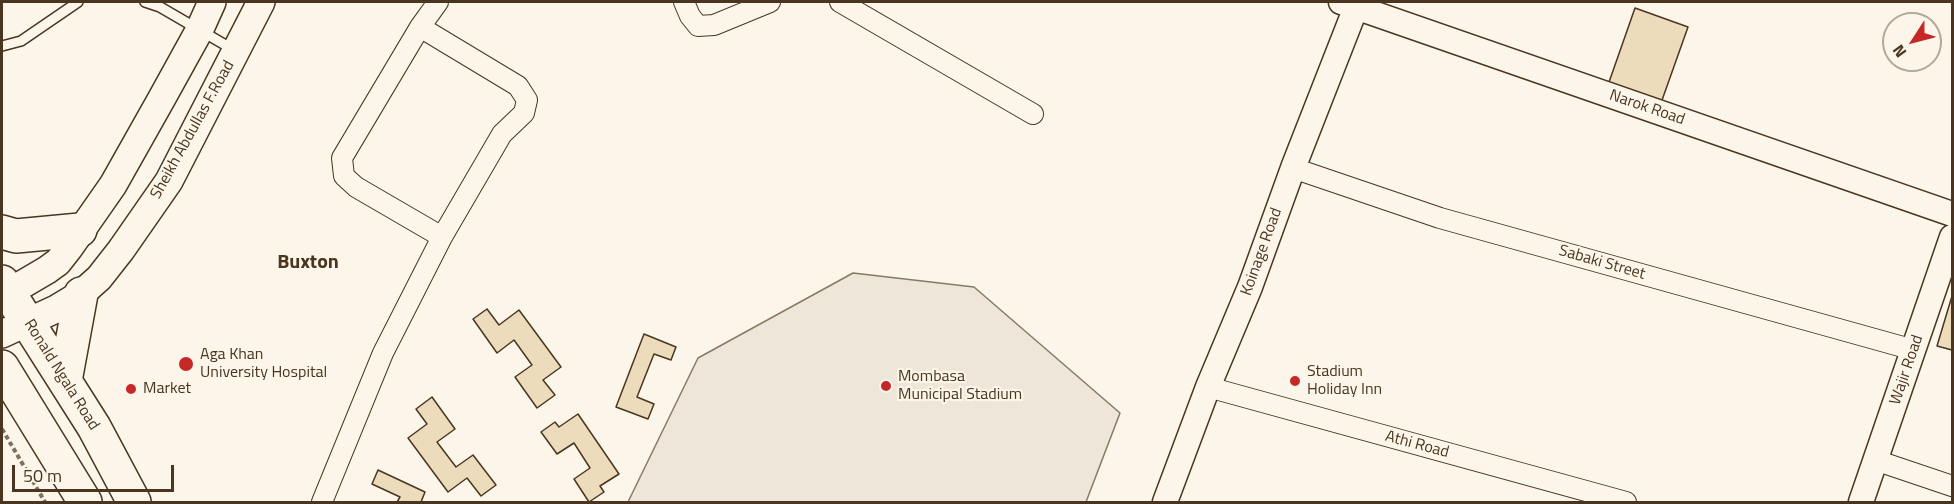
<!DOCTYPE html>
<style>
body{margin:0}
#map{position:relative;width:1954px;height:504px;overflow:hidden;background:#fbf6e9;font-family:"Titillium Web",sans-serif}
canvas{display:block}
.frame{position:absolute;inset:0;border:3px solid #4a3520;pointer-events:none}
.north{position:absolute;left:1882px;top:12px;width:60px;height:60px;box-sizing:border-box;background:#fbf6e9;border:2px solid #b4a999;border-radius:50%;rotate:234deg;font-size:16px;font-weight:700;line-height:24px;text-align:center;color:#4a3520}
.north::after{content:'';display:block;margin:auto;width:21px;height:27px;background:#c62828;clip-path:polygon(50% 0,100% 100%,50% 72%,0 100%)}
.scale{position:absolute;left:12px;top:465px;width:162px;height:27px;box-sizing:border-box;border:3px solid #4a3520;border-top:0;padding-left:8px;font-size:18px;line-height:21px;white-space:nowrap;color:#4a3520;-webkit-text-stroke:4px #fbf6e9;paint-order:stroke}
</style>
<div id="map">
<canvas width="1954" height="504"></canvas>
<div class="frame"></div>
<div class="north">N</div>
<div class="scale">50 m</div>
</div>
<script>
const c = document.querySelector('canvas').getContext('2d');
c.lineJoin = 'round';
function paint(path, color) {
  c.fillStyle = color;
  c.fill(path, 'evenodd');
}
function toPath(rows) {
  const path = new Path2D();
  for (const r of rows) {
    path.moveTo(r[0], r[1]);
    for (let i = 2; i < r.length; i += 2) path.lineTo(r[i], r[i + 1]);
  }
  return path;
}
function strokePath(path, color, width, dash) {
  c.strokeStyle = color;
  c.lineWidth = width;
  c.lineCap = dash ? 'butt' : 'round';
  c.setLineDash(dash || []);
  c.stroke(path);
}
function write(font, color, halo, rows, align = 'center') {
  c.font = font + ' "Titillium Web",sans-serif';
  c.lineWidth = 4.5;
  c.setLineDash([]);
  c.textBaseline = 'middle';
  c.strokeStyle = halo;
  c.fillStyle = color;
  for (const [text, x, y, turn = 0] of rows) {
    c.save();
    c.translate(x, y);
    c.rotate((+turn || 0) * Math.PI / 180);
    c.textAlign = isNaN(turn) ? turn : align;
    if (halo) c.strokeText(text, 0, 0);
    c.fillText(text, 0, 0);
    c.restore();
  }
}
const green = toPath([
 [853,273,974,287,1120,413,1086,502,628,502,698,358,853,273]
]);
const building = toPath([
 [1635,8,1688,27,1661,103,1608,85,1635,8],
 [1952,296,1952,350,1937,346,1952,296],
 [487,309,499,325,519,310,561,367,543,380,555,395,537,408,515,377,532,365,514,340,497,353,473,319,487,309],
 [644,334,676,347,671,360,654,354,637,397,654,404,648,419,616,407,644,334],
 [432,397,455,429,437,442,456,467,473,455,496,485,481,496,467,478,448,492,408,438,427,424,416,409,432,397],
 [578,414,619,474,600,486,604,492,589,502,574,479,590,468,574,443,557,454,541,432,555,422,559,427,578,414],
 [378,470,425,492,421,502,397,502,400,497,372,484,378,470]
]);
const path = toPath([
 [2,429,45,502]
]);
const service = toPath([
 [145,2,160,7,234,50],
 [2,46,21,41,78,2]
]);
const minor = toPath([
 [684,2,690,16,698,26,714,25,770,2],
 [840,2,1033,114],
 [420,27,518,86,527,100,524,113,502,134,442,237],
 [1293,168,1440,218,1914,350],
 [1208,387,1626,502],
 [1875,460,1952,486],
 [322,502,383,353,442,237,356,187,344,176,342,158,420,27,438,2]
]);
const tertiary = toPath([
 [1341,2,1952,214],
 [1165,502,1208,387,1250,287,1293,168,1358,2],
 [1861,502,1952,237]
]);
const secondary = toPath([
 [2,294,18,287,47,270,58,262,69,248,113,185,162,98,199,31,212,2],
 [2,334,56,309,81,294,99,278,121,250,169,181,261,2]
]);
const trunk = toPath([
 [2,232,16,236,80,230],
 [2,282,94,427,134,502],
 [2,367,85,502],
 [65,381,81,294]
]);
const markers = [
 [186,364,8,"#c62828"],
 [1295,381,6,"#c62828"],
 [886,386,6,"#c62828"],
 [131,389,6,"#c62828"]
];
const streetNames = [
 ["Narok Road",1647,108,19],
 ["Sheikh Abdullas F.Road",193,130,-61],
 ["Koinage Road",1262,252,-70],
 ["Sabaki Street",1602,263,16],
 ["Wajir Road",1907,370,-71],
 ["Ronald Ngala Road",61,375,58],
 ["Athi Road",1417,445,15]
];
const poiNames = [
 ["Aga Khan",200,355],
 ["University Hospital",200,373],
 ["Stadium",1307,372],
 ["Holiday Inn",1307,390],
 ["Mombasa",898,377],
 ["Municipal Stadium",898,395],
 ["Market",143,389]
];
const quarterNames = [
 ["Buxton",308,263]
];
paint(green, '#ede6d9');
strokePath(green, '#887966', 1.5);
paint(building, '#ecdcbc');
strokePath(building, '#4a3520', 1.5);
strokePath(service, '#4a3520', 12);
strokePath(minor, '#4a3520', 22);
strokePath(tertiary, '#4a3520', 27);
strokePath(secondary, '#4a3520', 30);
strokePath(trunk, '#4a3520', 36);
strokePath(path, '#7f6f5c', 4, [4.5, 3]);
strokePath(service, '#fbf6e9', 9);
strokePath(minor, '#fbf6e9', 20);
strokePath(tertiary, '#fbf6e9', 24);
strokePath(secondary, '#fbf6e9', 27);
strokePath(trunk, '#fbf6e9', 33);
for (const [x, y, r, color] of markers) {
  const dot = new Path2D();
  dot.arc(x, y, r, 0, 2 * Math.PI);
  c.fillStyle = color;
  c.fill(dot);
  strokePath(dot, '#fbf6e9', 2);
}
write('16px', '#4a3520', '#fbf6e9', streetNames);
write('16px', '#4a3520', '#fbf6e9', poiNames, 'left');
write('bold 20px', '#4a3520', '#fbf6e9', quarterNames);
</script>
